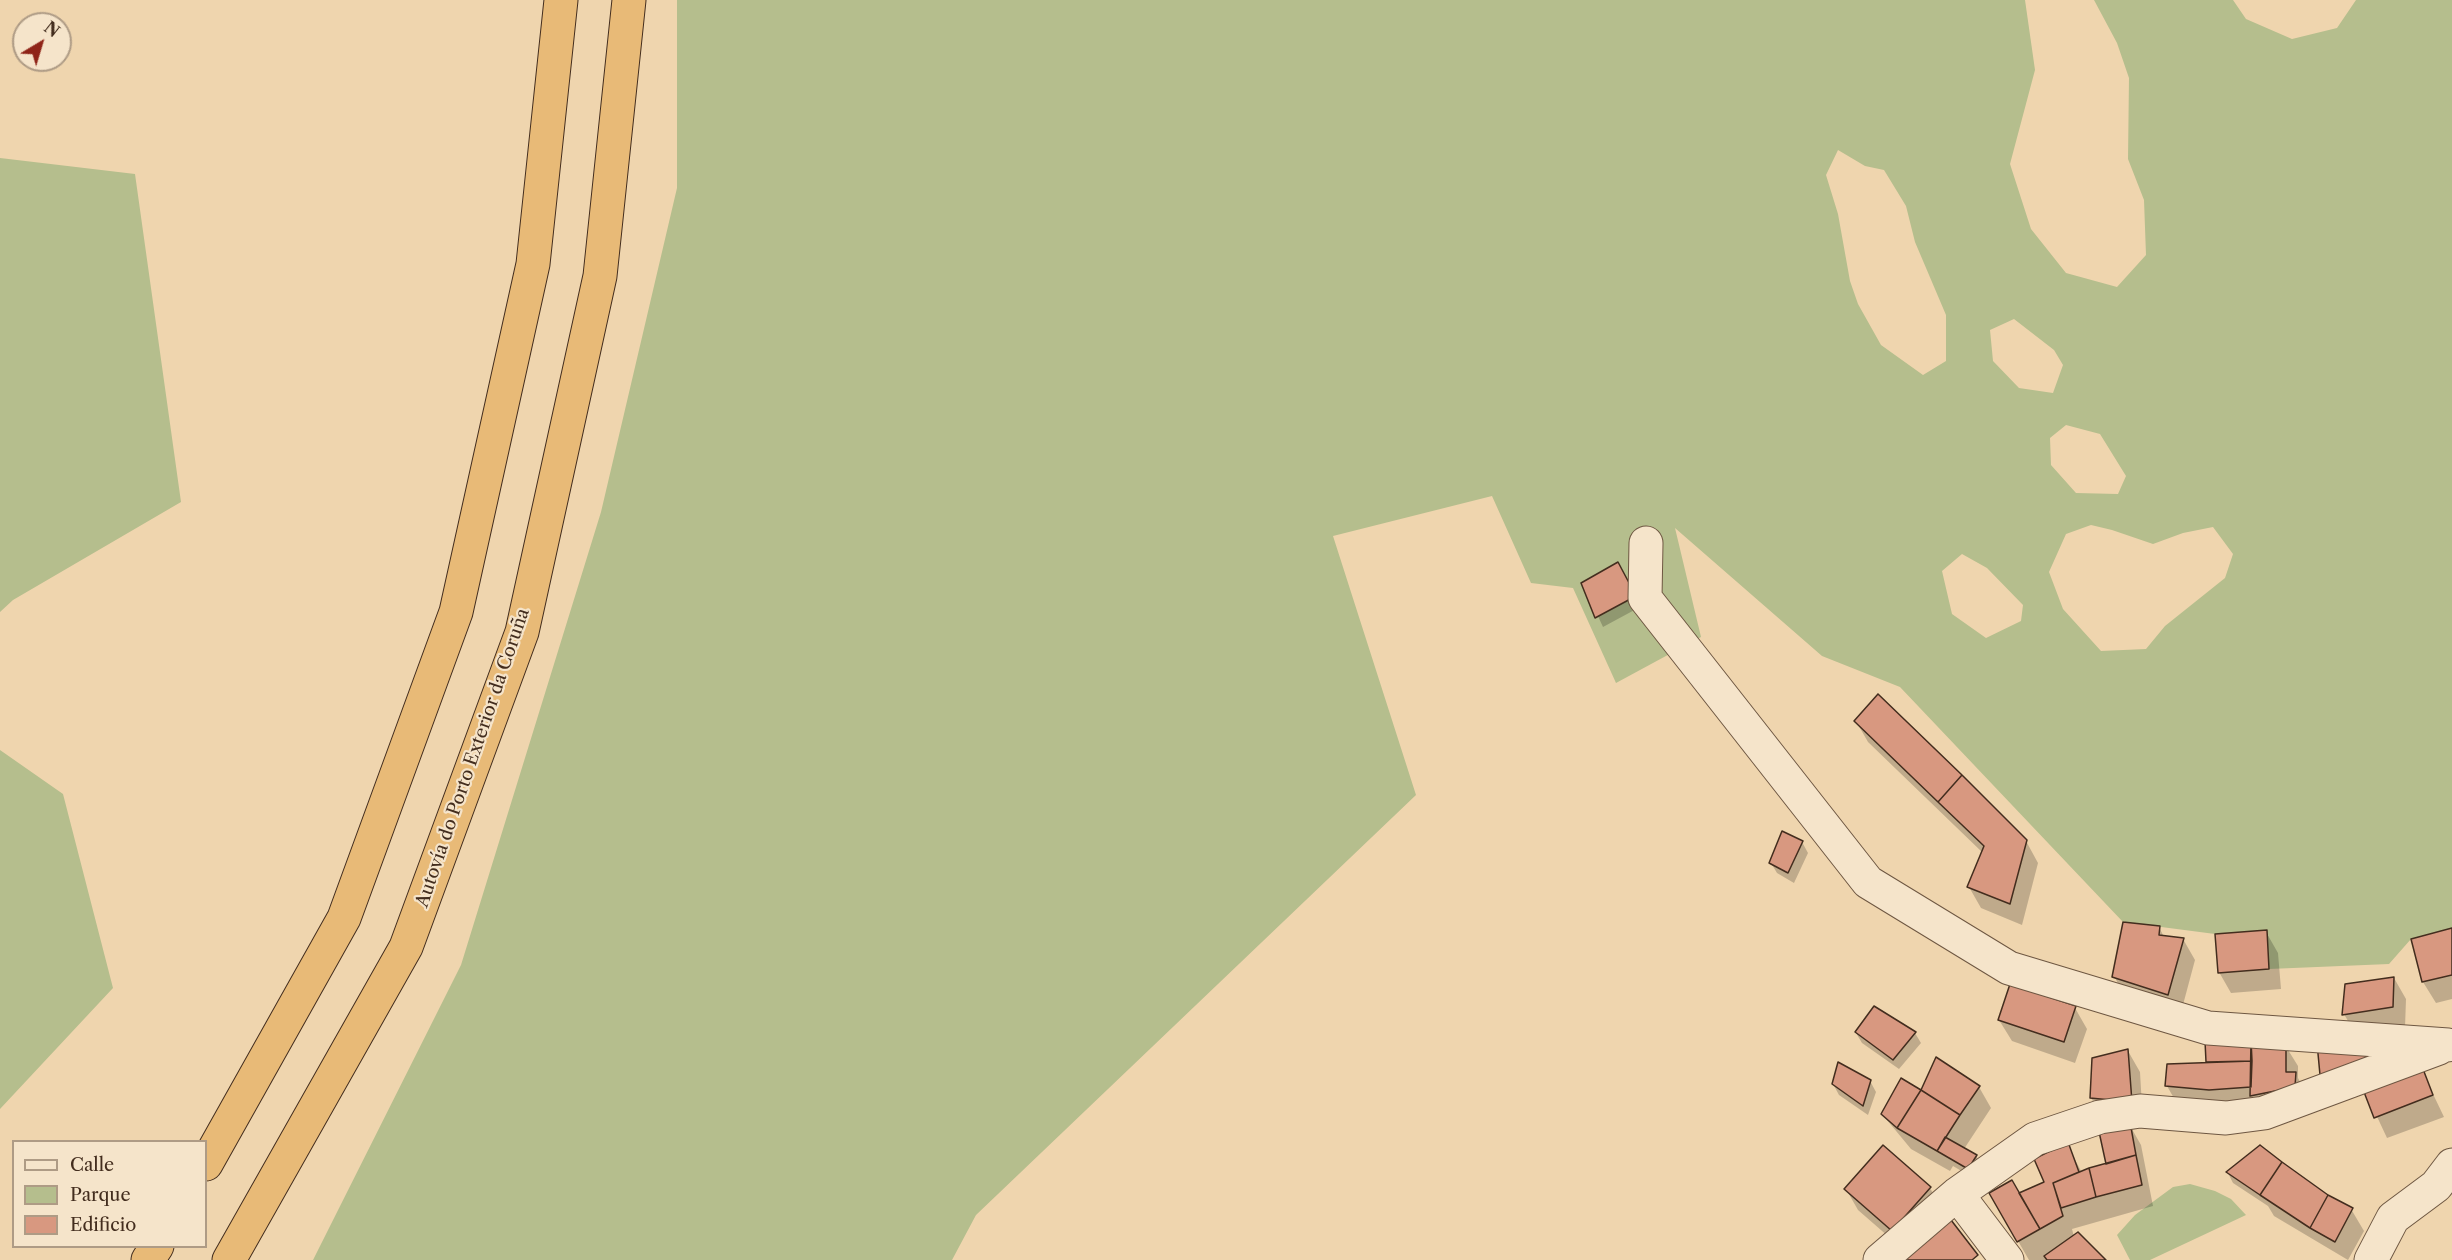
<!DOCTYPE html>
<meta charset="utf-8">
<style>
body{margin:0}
#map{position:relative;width:2452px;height:1260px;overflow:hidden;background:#efd5ae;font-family:"Libre Caslon Text",serif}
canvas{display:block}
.legend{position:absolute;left:12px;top:1140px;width:195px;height:108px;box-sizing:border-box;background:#f5e4ca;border:2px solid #ae9b85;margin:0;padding:8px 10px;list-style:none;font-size:18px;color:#432d1e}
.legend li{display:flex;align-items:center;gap:12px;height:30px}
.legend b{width:30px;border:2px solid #ae9b85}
.north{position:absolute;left:12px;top:12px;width:60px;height:60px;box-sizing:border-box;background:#f5e4ca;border:2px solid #ae9b85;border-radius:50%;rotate:38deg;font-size:16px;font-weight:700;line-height:24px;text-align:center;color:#432d1e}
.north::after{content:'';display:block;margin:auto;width:21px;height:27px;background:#8f2418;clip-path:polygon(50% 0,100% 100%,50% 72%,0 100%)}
</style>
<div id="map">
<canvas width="2452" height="1260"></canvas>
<ul class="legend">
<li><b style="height:8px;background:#f5e4ca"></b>Calle</li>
<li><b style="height:16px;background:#b5be8d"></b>Parque</li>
<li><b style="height:16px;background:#d89880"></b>Edificio</li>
</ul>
<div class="north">N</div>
</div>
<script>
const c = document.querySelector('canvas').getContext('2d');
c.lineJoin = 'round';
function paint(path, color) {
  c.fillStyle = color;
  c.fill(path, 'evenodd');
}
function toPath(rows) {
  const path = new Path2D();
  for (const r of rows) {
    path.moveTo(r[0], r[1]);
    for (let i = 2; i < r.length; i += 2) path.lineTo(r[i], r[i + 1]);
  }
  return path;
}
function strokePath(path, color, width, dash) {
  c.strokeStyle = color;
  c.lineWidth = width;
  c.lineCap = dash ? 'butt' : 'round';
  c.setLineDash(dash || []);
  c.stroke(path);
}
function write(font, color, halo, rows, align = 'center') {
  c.font = font + ' "Libre Caslon Text",serif';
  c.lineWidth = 4.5;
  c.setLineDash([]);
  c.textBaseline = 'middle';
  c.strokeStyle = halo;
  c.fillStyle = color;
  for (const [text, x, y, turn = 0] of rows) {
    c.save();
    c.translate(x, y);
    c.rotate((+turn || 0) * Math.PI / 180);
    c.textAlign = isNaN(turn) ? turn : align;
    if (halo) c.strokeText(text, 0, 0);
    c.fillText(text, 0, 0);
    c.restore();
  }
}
const green = toPath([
 [677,0,2025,0,2035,70,2010,164,2031,229,2066,273,2117,287,2146,255,2144,200,2128,159,2129,78,2117,43,2094,0,2233,0,2246,19,2292,39,2337,28,2356,0,2452,0,2452,928,2411,939,2389,964,2269,969,2267,930,2215,934,2123,922,1900,687,1822,656,1675,528,1701,637,1616,683,1573,588,1531,583,1492,496,1333,536,1416,795,976,1215,952,1260,313,1260,461,965,601,512,677,188],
 [1838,150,1865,166,1884,170,1906,206,1915,242,1946,315,1946,361,1923,375,1881,345,1858,304,1850,281,1838,214,1826,175],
 [2014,319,2054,350,2063,365,2053,393,2019,388,1993,361,1990,330],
 [2066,425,2100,434,2126,476,2118,494,2076,493,2051,465,2050,438],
 [2091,525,2112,530,2153,544,2183,533,2213,527,2233,554,2225,578,2165,626,2146,649,2101,651,2063,609,2049,572,2066,534],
 [1962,554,1987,568,2023,605,2021,621,1986,638,1952,614,1942,571],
 [0,158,135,174,181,502,13,600,0,612],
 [0,750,63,794,113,988,0,1109],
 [2190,1184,2215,1191,2231,1199,2246,1215,2150,1260,2130,1260,2117,1235,2135,1215,2173,1187]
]);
const shadow = toPath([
 [1618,564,1640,607,1603,627,1583,584],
 [1856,721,2026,841,2038,863,2022,925,1981,908,1969,887,1983,853,1868,742],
 [1802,842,1808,853,1794,883,1777,873,1771,863],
 [2159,927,2164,937,2183,939,2195,960,2180,1016,2126,998,2114,976],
 [2452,930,2452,999,2436,1003,2423,982,2413,940],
 [2266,932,2278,953,2281,989,2231,993,2219,972],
 [2394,978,2406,999,2405,1028,2356,1035,2344,1014],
 [2075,1008,2087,1029,2075,1063,2012,1041,1999,1020],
 [1856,1033,1915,1033,1921,1043,1899,1069,1862,1043],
 [2207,1043,2285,1045,2298,1066,2298,1078,2307,1095,2179,1107,2167,1086,2208,1063],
 [2128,1051,2140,1072,2143,1123,2104,1119,2091,1098],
 [2422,1071,2444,1117,2387,1138,2366,1093],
 [1870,1081,1876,1092,1868,1115,1839,1095,1833,1084],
 [1979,1087,1991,1108,1964,1149,1976,1156,1982,1166,1975,1179,1953,1166,1950,1171,1911,1149,1882,1114,1920,1091],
 [2129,1124,2141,1145,2153,1206,2072,1229,2074,1237,2104,1260,2029,1260,1991,1194,2019,1195,2046,1182,2067,1144,2082,1173,2108,1165],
 [2228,1173,2327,1196,2351,1209,2364,1231,2348,1260,2274,1216,2268,1206,2233,1183],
 [1930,1188,1942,1209,1905,1251,1858,1210,1846,1189]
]);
const building = toPath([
 [1618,562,1636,596,1595,618,1581,583,1618,562],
 [1878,694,1962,775,1938,802,1854,721,1878,694],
 [1962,775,2027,840,2010,904,1967,887,1984,846,1938,802,1962,775],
 [1782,831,1803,841,1788,873,1769,863,1782,831],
 [2123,922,2160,926,2159,935,2184,938,2168,995,2112,977,2123,922],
 [2452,928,2452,975,2422,982,2411,939,2452,928],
 [2267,930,2269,969,2218,973,2215,934,2267,930],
 [2394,977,2393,1007,2342,1015,2345,984,2394,977],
 [2010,984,2076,1006,2064,1042,1998,1020,2010,984],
 [1874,1006,1916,1032,1893,1060,1855,1032,1874,1006],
 [2251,1040,2286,1044,2286,1072,2296,1072,2295,1087,2250,1096,2251,1040],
 [2251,1040,2252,1061,2206,1062,2205,1041,2251,1040],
 [2317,1043,2379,1047,2377,1059,2320,1075,2317,1043],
 [2128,1049,2132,1102,2090,1098,2092,1058,2128,1049],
 [1936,1057,1980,1086,1960,1115,1921,1090,1936,1057],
 [2252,1061,2251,1087,2209,1090,2165,1086,2167,1064,2252,1061],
 [1838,1062,1871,1080,1863,1106,1832,1084,1838,1062],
 [2423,1069,2433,1095,2374,1118,2364,1092,2423,1069],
 [1901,1078,1921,1090,1897,1128,1881,1114,1901,1078],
 [1921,1090,1960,1115,1937,1151,1897,1128,1921,1090],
 [2130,1122,2136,1155,2106,1164,2098,1127,2130,1122],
 [1945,1137,1977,1155,1968,1169,1937,1151,1945,1137],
 [2068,1142,2079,1172,2053,1183,2063,1216,2040,1229,2019,1193,2044,1182,2034,1159,2068,1142],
 [1883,1145,1931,1187,1892,1231,1844,1189,1883,1145],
 [2260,1145,2282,1162,2260,1195,2226,1172,2260,1145],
 [2136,1155,2142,1185,2096,1197,2089,1168,2136,1155],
 [2282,1162,2328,1195,2310,1228,2260,1195,2282,1162],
 [2089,1168,2096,1197,2061,1208,2053,1183,2089,1168],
 [2012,1180,2040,1229,2017,1242,1989,1193,2012,1180],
 [2328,1195,2353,1208,2335,1242,2310,1228,2328,1195],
 [1951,1220,1978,1255,1972,1260,1898,1260,1951,1220],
 [2078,1232,2106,1260,2047,1260,2044,1256,2078,1232]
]);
const minor = toPath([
 [1646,543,1645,598,1868,882,2009,968,2208,1028,2448,1045],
 [1957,1194,2007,1260],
 [1880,1260,1957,1194,2035,1139,2100,1117,2140,1111,2226,1118,2264,1113,2439,1048],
 [2371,1260,2393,1218,2436,1186,2452,1165]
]);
const highway = toPath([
 [206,1164,344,918,456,612,533,264,561,0],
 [148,1260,157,1246],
 [229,1260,406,947,522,632,600,276,629,0]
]);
const streetNames = [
 ["Autovía do Porto Exterior da Coruña",473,758,-71]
];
paint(green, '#b5be8d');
paint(shadow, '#0003');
paint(building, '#d89880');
strokePath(building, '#432d1e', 1.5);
strokePath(minor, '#6e5742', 35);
strokePath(highway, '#432d1e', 35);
strokePath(minor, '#f5e4ca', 33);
strokePath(highway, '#e8ba77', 33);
write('18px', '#432d1e', '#f5e4ca', streetNames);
</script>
